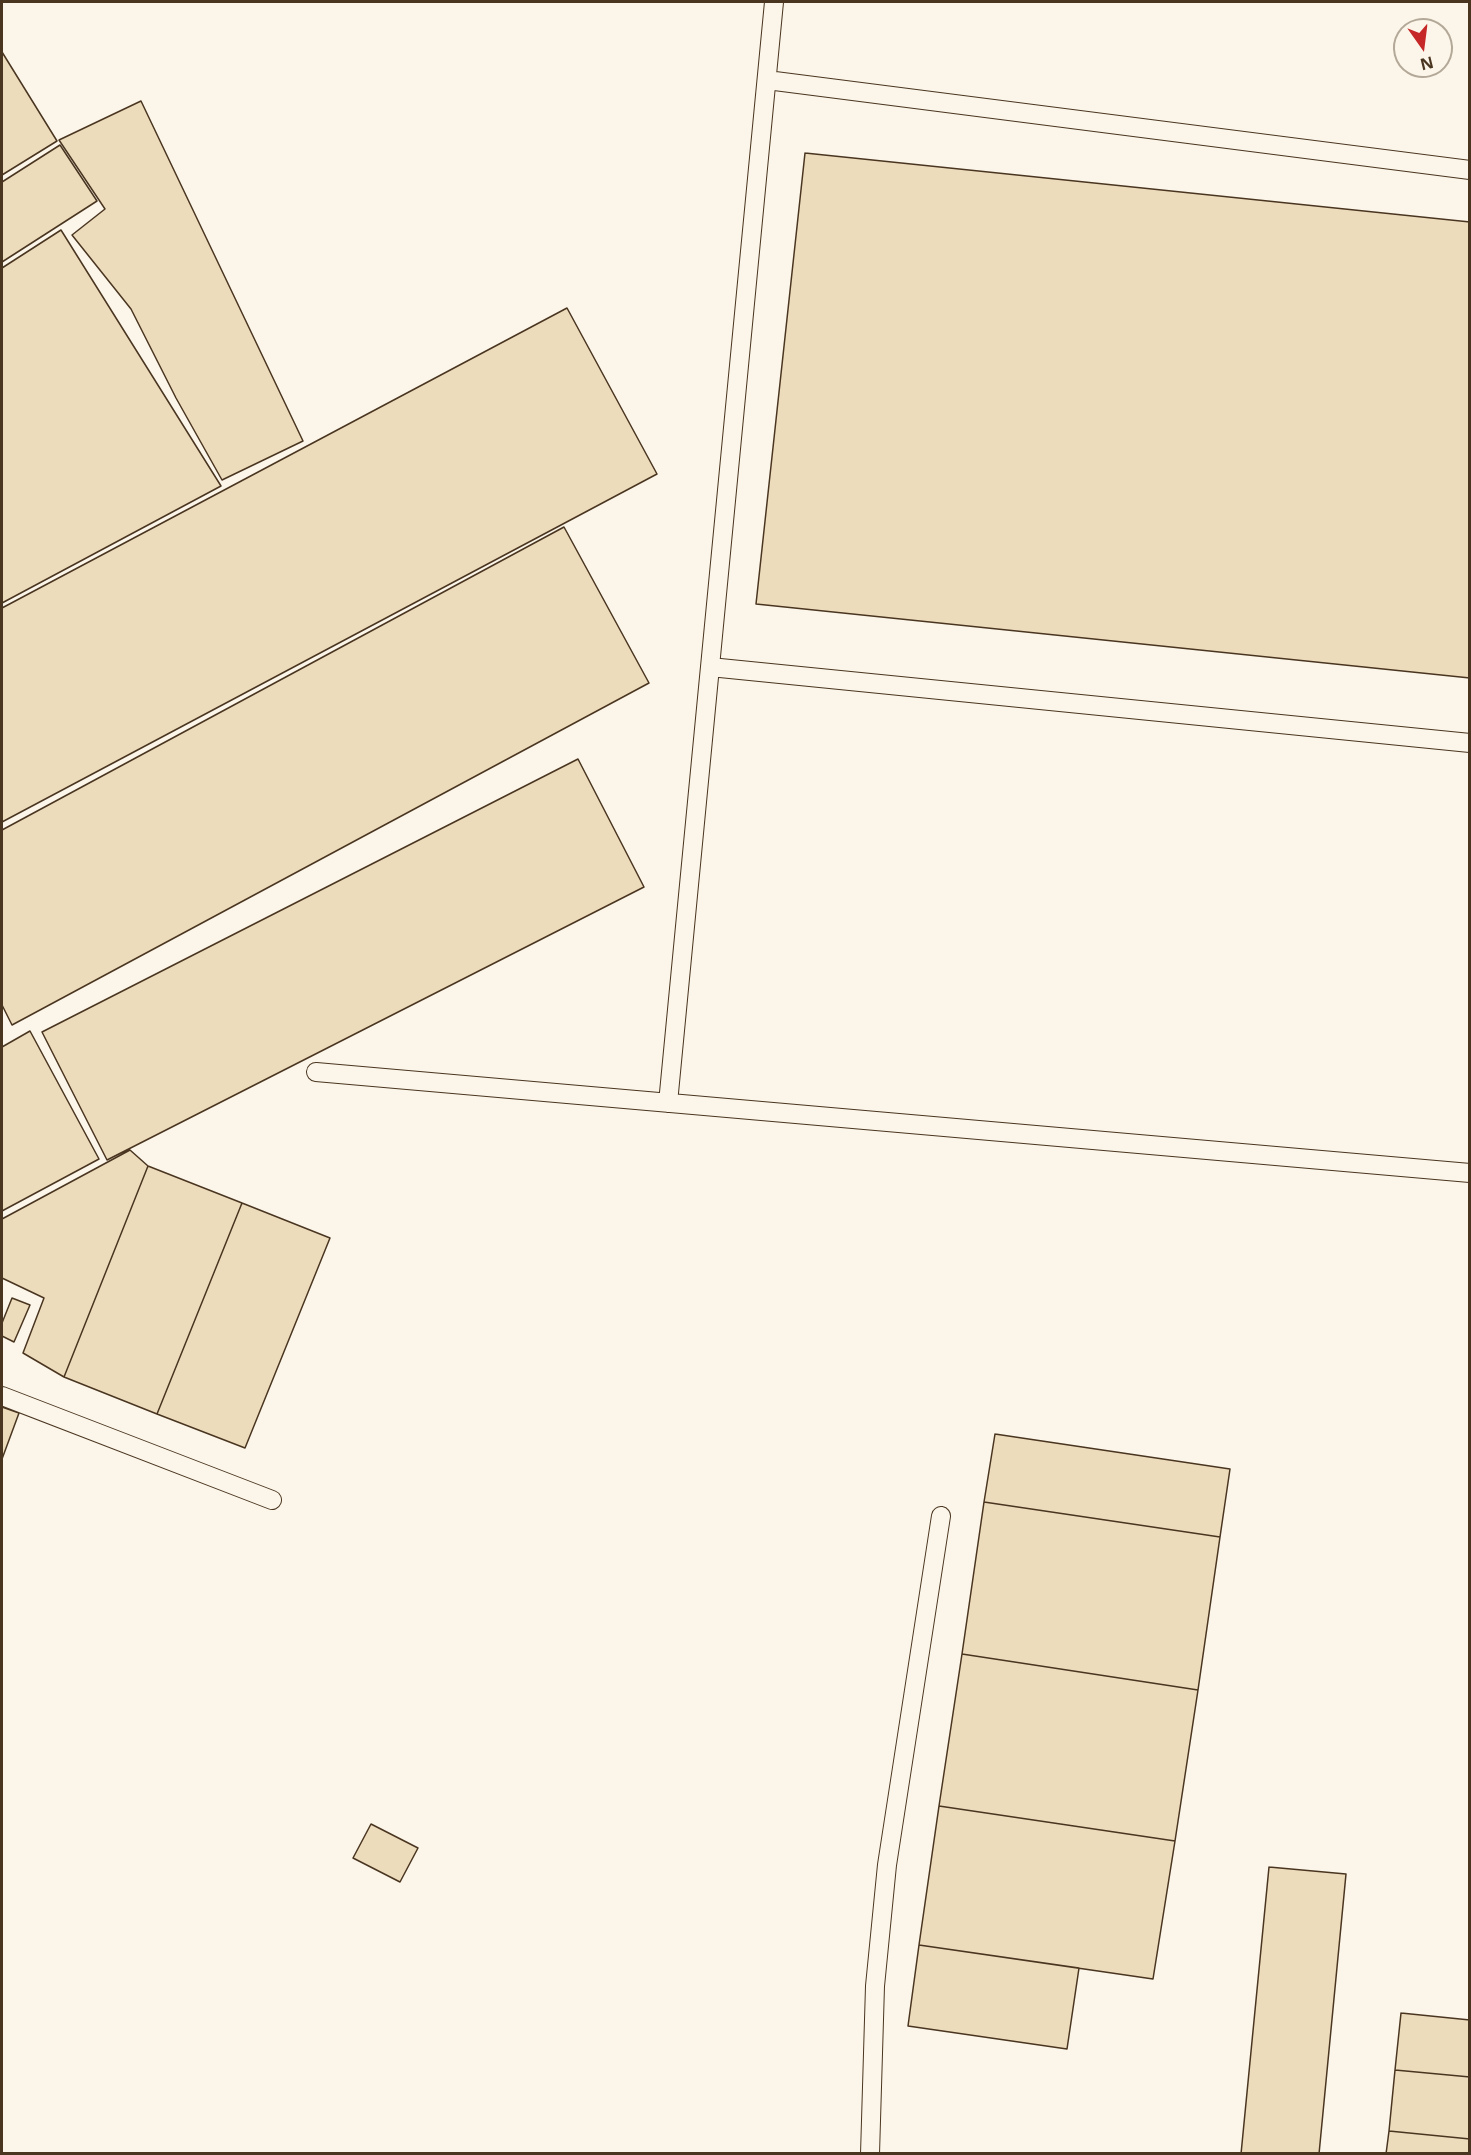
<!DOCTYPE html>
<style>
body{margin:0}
#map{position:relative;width:1471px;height:2155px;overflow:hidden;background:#fbf6e9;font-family:"Noto Sans",sans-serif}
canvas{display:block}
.frame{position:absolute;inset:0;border:3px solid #4a3520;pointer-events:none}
.north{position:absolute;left:1393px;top:18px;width:60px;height:60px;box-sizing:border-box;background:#fbf6e9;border:2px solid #b4a999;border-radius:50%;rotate:166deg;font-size:16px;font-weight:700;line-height:24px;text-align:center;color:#4a3520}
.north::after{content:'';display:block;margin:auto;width:21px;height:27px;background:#c62828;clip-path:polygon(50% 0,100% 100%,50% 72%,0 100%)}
</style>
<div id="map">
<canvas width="1471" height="2155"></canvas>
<div class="frame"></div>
<div class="north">N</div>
</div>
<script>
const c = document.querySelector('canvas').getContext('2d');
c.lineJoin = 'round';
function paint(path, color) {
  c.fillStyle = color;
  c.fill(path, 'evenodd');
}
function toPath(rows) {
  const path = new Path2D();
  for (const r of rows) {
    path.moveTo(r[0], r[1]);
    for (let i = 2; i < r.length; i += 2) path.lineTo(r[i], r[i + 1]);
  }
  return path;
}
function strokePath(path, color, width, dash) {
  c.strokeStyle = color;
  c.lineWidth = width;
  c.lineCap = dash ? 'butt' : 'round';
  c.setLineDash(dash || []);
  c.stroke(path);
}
const building = toPath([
 [2,52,57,141,2,175,2,52],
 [141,101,303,441,222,480,176,398,131,309,72,235,105,209,59,140,141,101],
 [60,145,97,201,2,262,2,182,60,145],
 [805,153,1470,222,1470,678,756,604,805,153],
 [61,230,221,486,2,603,2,268,61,230],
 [567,308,657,474,2,822,2,608,567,308],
 [564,527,649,683,12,1025,2,1005,2,830,564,527],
 [578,759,644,887,107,1160,42,1032,578,759],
 [30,1031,99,1159,2,1211,2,1047,30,1031],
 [130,1150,148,1166,64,1377,23,1353,44,1298,2,1278,2,1219,130,1150],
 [148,1166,242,1203,157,1414,64,1377,148,1166],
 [242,1203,330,1238,245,1448,157,1414,242,1203],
 [12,1298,30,1305,14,1342,2,1336,2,1323,12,1298],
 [2,1407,19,1413,2,1459,2,1407],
 [995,1434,1230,1469,1220,1537,984,1502,995,1434],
 [984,1502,1220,1537,1198,1690,962,1654,984,1502],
 [962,1654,1198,1690,1175,1841,939,1806,962,1654],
 [939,1806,1175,1841,1153,1979,919,1945,939,1806],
 [371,1824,418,1848,400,1882,353,1858,371,1824],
 [1269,1867,1346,1874,1319,2154,1241,2154,1269,1867],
 [919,1945,1079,1968,1067,2049,908,2026,919,1945],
 [1401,2013,1470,2020,1470,2077,1395,2070,1401,2013],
 [1395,2070,1470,2077,1470,2139,1389,2131,1395,2070],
 [1389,2131,1470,2139,1470,2154,1386,2154,1389,2131]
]);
const service = toPath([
 [767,80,1470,170],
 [710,667,1470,743],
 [316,1072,1470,1173],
 [668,1103,774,2],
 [2,1396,272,1500],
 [870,2154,875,1986,887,1865,941,1516]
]);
paint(building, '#ecdcbc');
strokePath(building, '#4a3520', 1.5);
strokePath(service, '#4a3520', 20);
strokePath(service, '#fbf6e9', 18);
</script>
